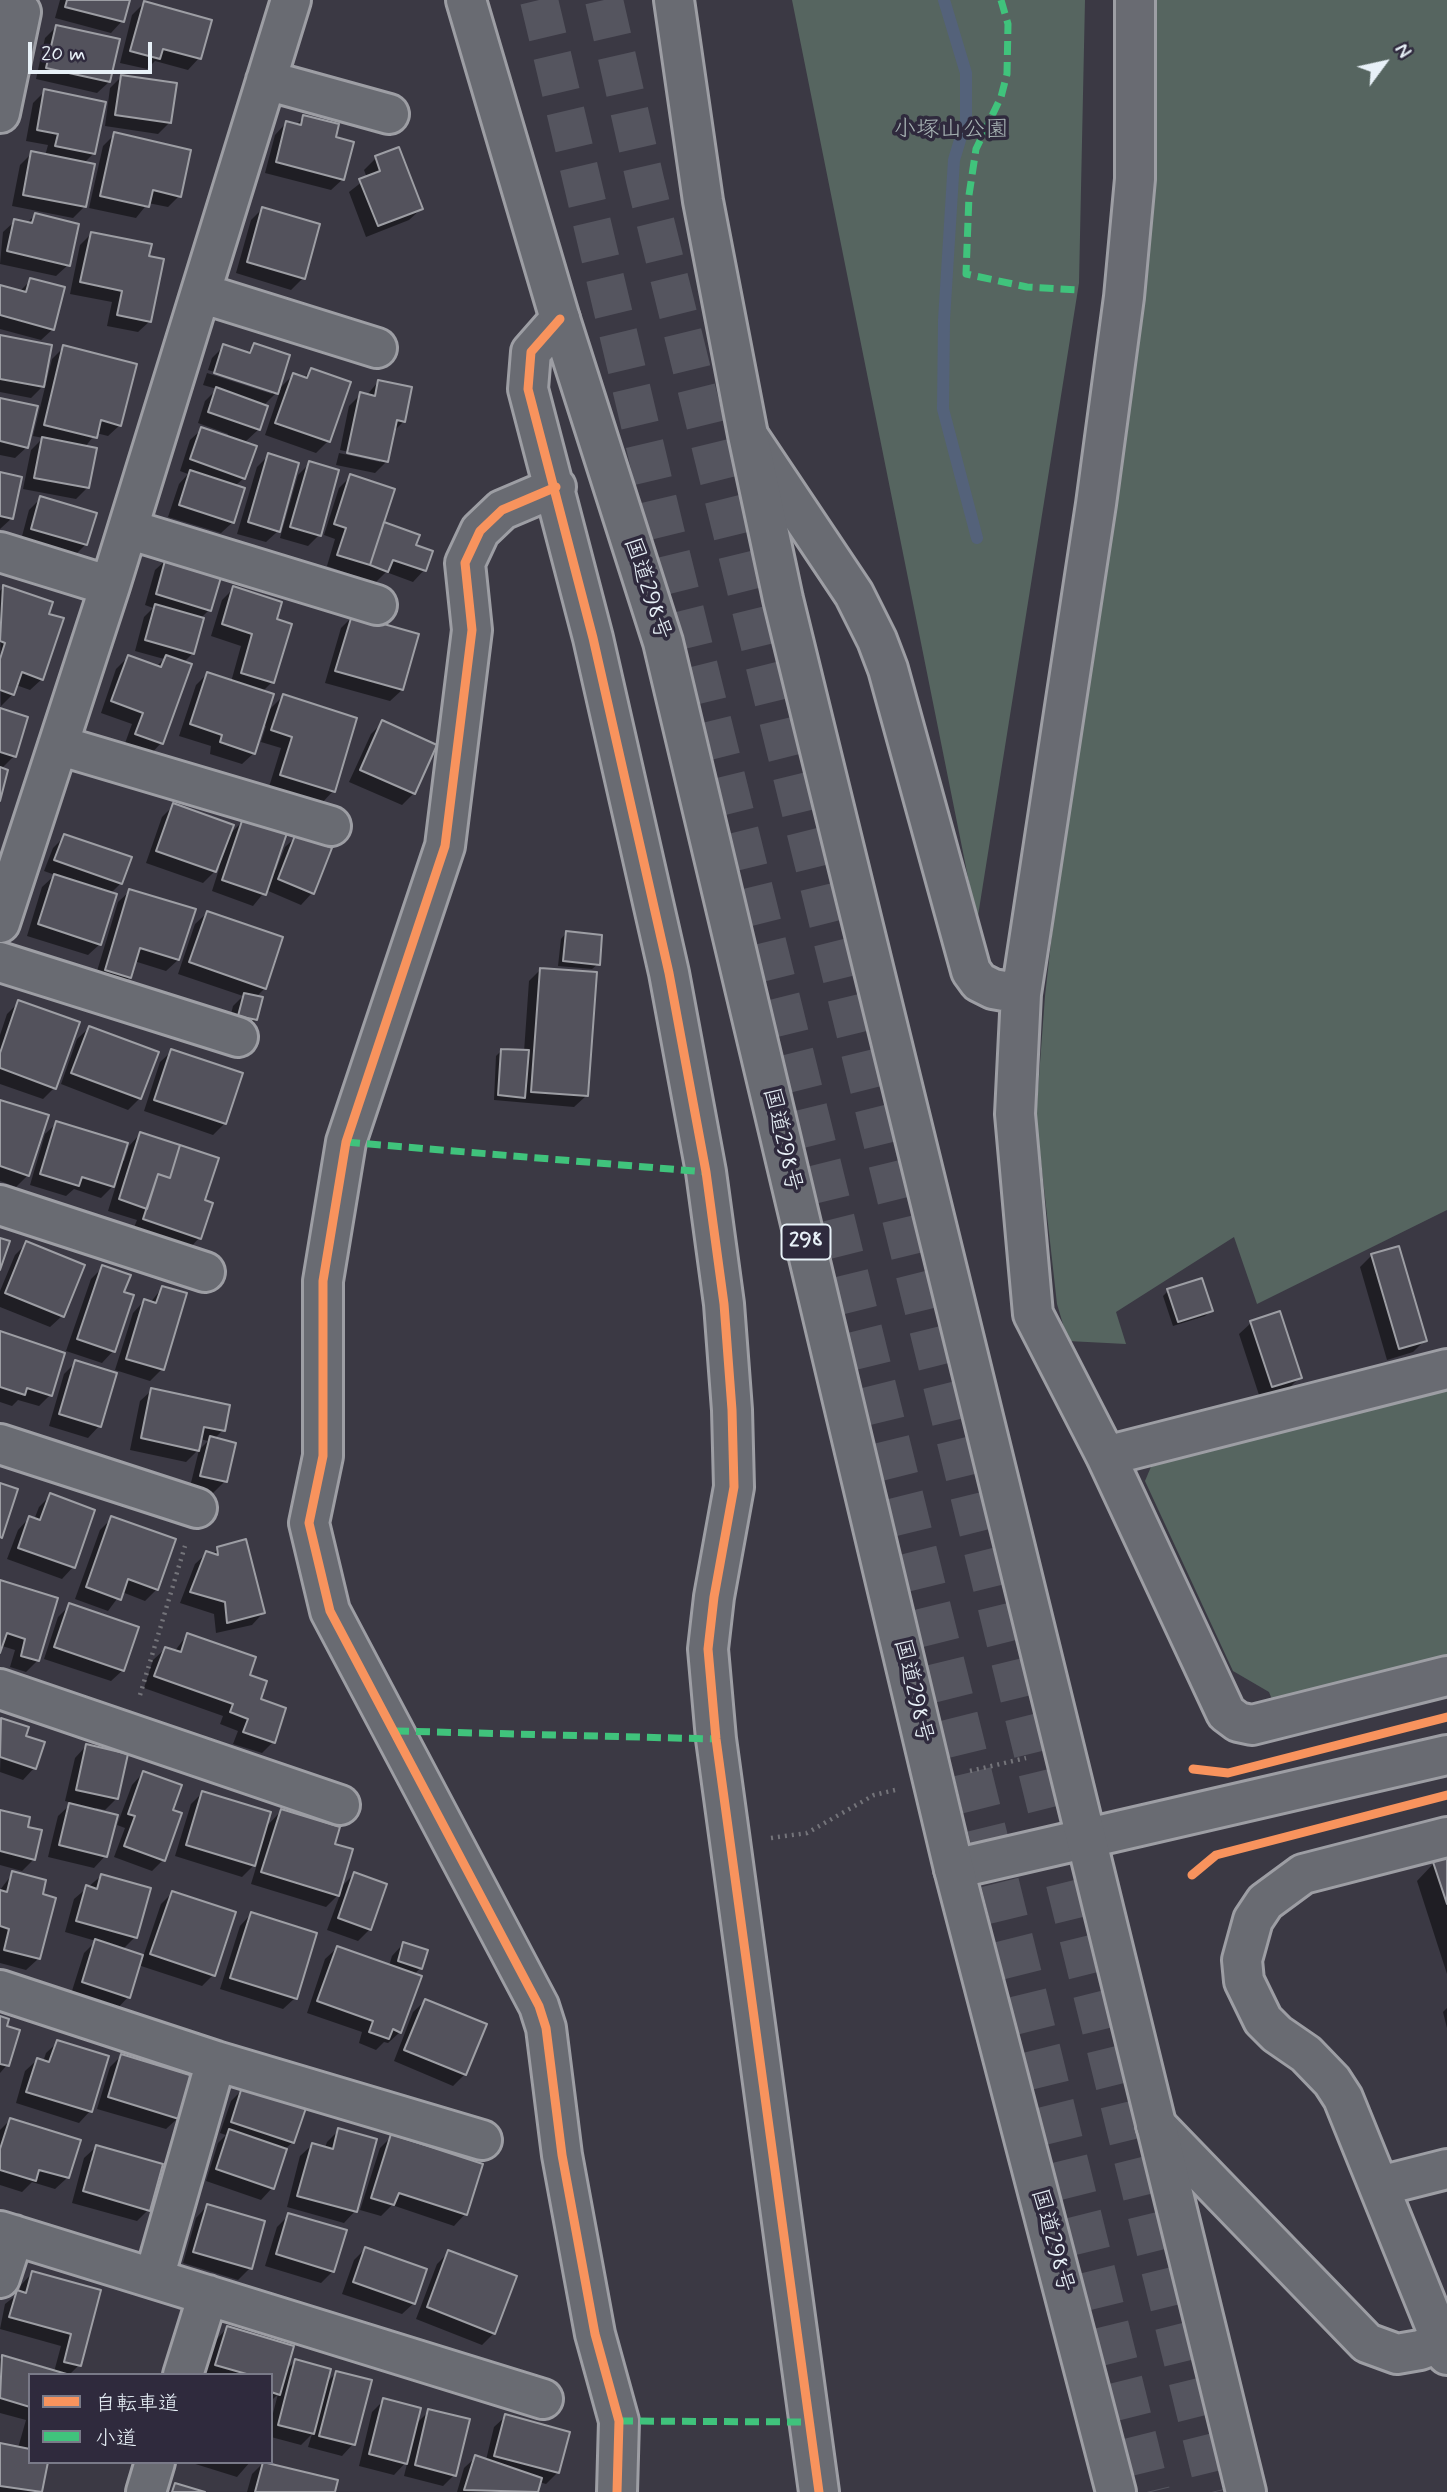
<!DOCTYPE html>
<meta charset="utf-8">
<style>
body{margin:0}
#map{position:relative;width:1447px;height:2492px;overflow:hidden;background:#3b3944;font-family:Mynerve,"Klee One",sans-serif}
canvas{display:block}
.legend{position:absolute;left:28px;top:2373px;width:245px;height:91px;box-sizing:border-box;background:#2f2a3d;border:2px solid #797a88;margin:0;padding:9px 12px;list-style:none;font-size:21px;color:#e8f1f8}
.legend li{display:flex;align-items:center;gap:14px;height:35px}
.legend b{width:35px;border:2px solid #797a88}
.north{position:absolute;left:1349px;top:28px;width:70px;height:70px;-webkit-text-stroke:5px #2f2a3d;paint-order:stroke;rotate:57deg;font-size:19px;font-weight:700;line-height:28px;text-align:center;color:#e8f1f8}
.north::after{content:'';display:block;margin:auto;width:24px;height:32px;background:#e8f1f8;clip-path:polygon(50% 0,100% 100%,50% 72%,0 100%)}
.scale{position:absolute;left:28px;top:42px;width:124px;height:32px;box-sizing:border-box;border:4px solid #e8f1f8;border-top:0;padding-left:9px;font-size:21px;line-height:24px;white-space:nowrap;color:#e8f1f8;-webkit-text-stroke:5px #2f2a3d;paint-order:stroke}
</style>
<div id="map">
<canvas width="1447" height="2492"></canvas>
<ul class="legend">
<li><b style="height:9px;background:#f8935d"></b>自転車道</li>
<li><b style="height:9px;background:#40c37c"></b>小道</li>
</ul>
<div class="north">N</div>
<div class="scale">20 m</div>
</div>
<script>
const c = document.querySelector('canvas').getContext('2d');
c.lineJoin = 'round';
function paint(path, color) {
  c.fillStyle = color;
  c.fill(path, 'evenodd');
}
function toPath(rows) {
  const path = new Path2D();
  for (const r of rows) {
    path.moveTo(r[0], r[1]);
    for (let i = 2; i < r.length; i += 2) path.lineTo(r[i], r[i + 1]);
  }
  return path;
}
function strokePath(path, color, width, dash) {
  c.strokeStyle = color;
  c.lineWidth = width;
  c.lineCap = dash ? 'butt' : 'round';
  c.setLineDash(dash || []);
  c.stroke(path);
}
function write(font, color, halo, rows, align = 'center') {
  c.font = font + ' Mynerve,"Klee One",sans-serif';
  c.lineWidth = 7;
  c.setLineDash([]);
  c.textBaseline = 'middle';
  c.strokeStyle = halo;
  c.fillStyle = color;
  for (const [text, x, y, turn = 0] of rows) {
    c.save();
    c.translate(x, y);
    c.rotate((+turn || 0) * Math.PI / 180);
    c.textAlign = isNaN(turn) ? turn : align;
    if (halo) c.strokeText(text, 0, 0);
    c.fillText(text, 0, 0);
    c.restore();
  }
}
const green = toPath([
 [792,0,1085,0,1079,283,977,922],
 [1153,0,1447,0,1447,1210,1257,1304,1234,1237,1116,1312,1126,1344,1068,1341,1057,1304,1036,1117,1045,996,1067,801,1144,305,1151,181],
 [1447,1388,1447,1659,1273,1702,1269,1692,1233,1671,1145,1481,1153,1462]
]);
const shadow = toPath([
 [60,0,128,0,122,21,111,33,55,18],
 [144,3,199,58,188,70,155,61,147,69,120,63,132,15],
 [57,26,109,82,97,93,36,79,45,38],
 [121,77,170,122,158,134,105,126,110,88],
 [45,91,94,153,83,164,85,206,73,218,12,206,20,165,32,153,45,156,48,145,26,141,33,103],
 [304,117,343,179,331,190,265,173,275,135,286,123,296,125],
 [115,134,179,196,168,207,148,203,136,218,89,208,103,146],
 [376,158,421,209,409,220,366,237,349,192,367,178,364,170],
 [262,209,303,278,291,290,236,273,251,220],
 [35,215,68,265,56,276,0,264,3,232,15,221,27,223],
 [91,234,150,321,138,332,107,326,112,302,70,294,80,245],
 [31,280,53,329,41,340,0,329,0,287,19,292],
 [0,337,46,383,31,398,0,392],
 [254,345,277,391,293,375,303,378,312,370,328,441,316,453,265,435,281,388,263,406,259,429,244,443,244,478,235,486,233,522,221,533,168,517,179,484,188,474,180,471,190,440,202,429,227,437,228,434,198,423,205,401,217,389,203,385,207,373,272,394,272,390,208,370,212,358,224,346,246,354],
 [64,347,120,425,108,436,96,433,85,447,88,487,76,499,23,489,31,450,43,438,33,436,52,359],
 [378,382,404,421,393,432,387,461,375,473,336,465,339,453,380,462,380,459,340,450,349,406,361,394,366,396],
 [0,400,27,447,15,458,0,455],
 [269,455,278,531,266,542,237,534,257,467],
 [310,463,319,535,308,546,280,538,298,475],
 [0,474,12,518,0,529],
 [351,476,382,523,414,546,424,570,413,582,386,572,375,583,327,566,335,539,324,535,339,488],
 [41,498,86,544,74,556,21,540,29,510],
 [167,559,209,610,201,618,193,653,183,663,161,743,150,755,124,746,132,724,101,713,116,669,128,657,156,667,164,659,135,651,144,617,153,608,145,605,155,570],
 [3,587,47,615,42,679,30,690,16,685,13,694,1,706,0,591],
 [234,588,275,621,272,682,262,692,266,713,283,696,333,791,322,803,269,787,281,748,261,742,266,726,263,724,254,753,242,764,210,754,211,746,179,736,196,685,207,674,231,682,241,646,211,636,222,600],
 [352,617,402,690,390,701,325,683,341,628],
 [0,710,14,756,1,769,0,794],
 [383,722,414,793,402,805,349,782,371,734],
 [174,805,228,836,244,820,276,870,285,847,297,836,312,893,301,905,266,890,253,906,212,891,220,866,203,883,146,863,162,817],
 [65,836,121,883,110,894,100,944,88,955,27,936,42,887,55,875,44,871,53,848],
 [130,891,178,960,166,971,134,961,130,977,118,988,94,981,118,902],
 [207,913,265,988,256,997,256,1020,244,1031,228,1027,233,1006,243,996,178,974,195,924],
 [566,933,598,964,592,969,558,966,561,939],
 [540,970,586,1096,574,1107,494,1100,496,1056,502,1050,524,1052,529,981],
 [19,1002,54,1088,43,1099,0,1084,0,1035,7,1014],
 [89,1028,140,1098,128,1110,61,1084,77,1039],
 [172,1051,225,1123,213,1135,144,1111,160,1062],
 [0,1101,28,1175,16,1187,0,1181],
 [57,1123,124,1161,129,1146,140,1134,203,1201,199,1238,188,1250,133,1230,137,1220,108,1211,117,1182,101,1198,74,1189,66,1196,30,1185,45,1134],
 [27,1243,62,1316,50,1327,0,1307,0,1291,15,1255],
 [1372,1255,1425,1340,1413,1352,1387,1360,1360,1267],
 [103,1267,122,1293,113,1351,102,1363,66,1351,91,1279],
 [162,1288,162,1369,150,1381,115,1370,133,1313,144,1301,150,1303],
 [1168,1291,1211,1310,1205,1316,1173,1326,1163,1296],
 [1251,1323,1300,1377,1288,1389,1260,1398,1239,1334],
 [0,1333,50,1395,39,1406,18,1400,12,1406,0,1402],
 [76,1362,99,1426,88,1438,49,1426,64,1374],
 [152,1390,223,1430,214,1439,225,1481,213,1493,190,1487,199,1450,208,1441,200,1439,198,1450,186,1462,130,1450,140,1401],
 [51,1495,73,1567,62,1579,7,1559,18,1530,29,1518,34,1520,39,1507],
 [111,1519,157,1589,145,1601,122,1592,108,1611,75,1599,100,1530],
 [218,1549,263,1613,252,1625,216,1633,214,1614,180,1603,195,1564,207,1553,212,1555],
 [0,1582,38,1660,26,1672,10,1667,15,1650,2,1646,0,1653],
 [70,1605,123,1670,111,1681,44,1659,58,1617],
 [187,1635,248,1676,273,1742,262,1753,233,1744,238,1731,220,1724,223,1716,144,1688,153,1660,165,1649,174,1652],
 [2,1720,34,1768,23,1780,0,1772],
 [86,1746,117,1798,105,1810,96,1808,105,1856,94,1868,48,1857,58,1816,72,1803,65,1801,75,1758],
 [143,1773,171,1811,163,1860,152,1871,114,1857,125,1828,117,1825,132,1785],
 [202,1793,265,1828,281,1811,333,1845,339,1889,354,1874,370,1929,358,1941,327,1930,341,1892,326,1907,251,1884,258,1861,242,1877,175,1856,191,1804],
 [0,1811,26,1828,34,1859,22,1871,0,1865],
 [1447,1859,1447,1974,1417,1881,1434,1863],
 [13,1873,41,1895,54,1899,38,1959,26,1970,0,1963,0,1890],
 [101,1876,135,1937,122,1950,143,1957,161,1904,172,1893,213,1975,202,1986,138,1965,128,1997,117,2009,71,1994,84,1953,96,1941,65,1932,74,1899],
 [251,1914,295,1998,283,2009,220,1989,240,1926],
 [403,1944,420,1968,414,1975,400,2032,388,2043,384,2042,376,2050,359,2043,362,2032,307,2013,325,1959,337,1948,389,1966,392,1956],
 [425,2001,465,2074,453,2086,394,2061,413,2012],
 [1447,2008,1447,2028,1443,2012],
 [0,2018,7,2065,0,2073],
 [58,2042,90,2111,79,2123,16,2103,25,2071,37,2060,43,2062,46,2053],
 [121,2056,178,2118,166,2129,97,2109,110,2067],
 [243,2089,293,2142,286,2148,272,2188,261,2200,206,2181,218,2143,226,2135,220,2133,231,2101],
 [10,2120,78,2141,67,2178,55,2189,32,2182,22,2192,0,2185,0,2130],
 [339,2130,355,2211,344,2223,287,2207,300,2156,312,2145,325,2148,327,2142],
 [392,2136,465,2214,454,2226,392,2205,381,2216,360,2210,380,2148],
 [96,2147,148,2210,137,2221,72,2203,84,2158],
 [207,2206,250,2268,238,2280,183,2263,196,2218],
 [289,2215,333,2271,321,2283,265,2266,277,2227],
 [365,2249,414,2303,402,2314,342,2294,354,2260],
 [449,2252,494,2333,482,2345,416,2319,437,2264],
 [32,2273,99,2291,79,2365,69,2375,30,2375,30,2462,46,2462,40,2492,0,2492,0,2444,18,2448,26,2420,0,2413,0,2359,2,2357,54,2372,61,2346,0,2329,5,2304,19,2293,21,2285],
 [227,2328,285,2371,295,2361,325,2384,337,2372,353,2444,342,2456,308,2447,312,2434,301,2445,271,2437,271,2421,278,2394,271,2401,271,2375,205,2375,216,2340],
 [384,2400,415,2425,429,2411,454,2475,443,2486,404,2476,408,2460,394,2475,359,2466,372,2412],
 [506,2416,558,2472,546,2484,539,2482,536,2492,457,2492,464,2468,476,2457,486,2460,494,2427],
 [189,2462,250,2462,237,2477],
 [264,2462,333,2492,247,2492,252,2474]
]);
const stream = toPath([
 [944,0,966,73,966,120,954,160,944,320,943,409,977,538]
]);
const building = toPath([
 [67,0,130,0,124,22,65,7,67,0],
 [144,1,212,20,201,59,163,49,160,59,130,51,144,1],
 [56,25,120,39,110,82,46,68,56,25],
 [121,75,177,83,171,123,115,115,121,75],
 [44,89,106,102,95,154,55,146,58,134,37,130,44,89],
 [303,115,339,124,336,137,354,142,344,180,276,162,286,121,301,125,303,115],
 [114,132,191,150,181,197,153,190,149,207,100,196,114,132],
 [399,147,423,209,378,226,359,179,380,171,375,156,399,147],
 [31,151,95,164,86,207,23,195,31,151],
 [262,207,320,224,305,279,247,262,262,207],
 [35,213,79,224,70,266,7,251,14,219,32,223,35,213],
 [91,232,152,244,149,256,164,259,151,322,117,315,122,291,80,282,91,232],
 [30,278,65,287,54,330,0,315,0,285,26,292,30,278],
 [0,335,52,345,44,387,0,379,0,335],
 [254,343,290,355,278,394,214,373,223,344,250,353,254,343],
 [63,345,137,364,121,426,101,420,97,438,44,425,63,345],
 [311,368,351,382,330,442,275,423,293,373,307,378,311,368],
 [378,380,412,387,405,422,397,420,388,462,347,453,360,392,375,396,378,380],
 [216,387,268,406,260,430,208,412,216,387],
 [0,398,38,406,28,448,0,441,0,398],
 [201,427,257,446,245,479,190,459,201,427],
 [42,437,97,448,89,488,34,478,42,437],
 [268,453,299,463,280,532,248,522,268,453],
 [309,461,339,470,321,536,290,527,309,461],
 [190,470,245,488,234,523,179,505,190,470],
 [0,472,22,477,13,519,0,516,0,472],
 [350,474,395,489,370,565,337,555,346,528,334,524,350,474],
 [40,496,97,513,87,545,31,529,40,496],
 [384,522,420,535,416,545,433,551,426,571,393,560,388,572,370,565,384,522],
 [166,557,222,574,211,611,156,594,166,557],
 [3,585,53,602,49,614,64,618,43,680,22,672,14,695,0,690,0,659,5,643,0,641,3,585],
 [233,586,282,602,277,619,292,624,274,683,241,673,252,634,222,624,233,586],
 [155,604,204,618,194,654,145,640,155,604],
 [352,615,419,634,403,690,335,671,352,615],
 [128,655,161,667,166,655,192,664,163,744,135,734,143,713,111,701,128,655],
 [207,672,274,694,255,754,220,742,222,735,190,724,207,672],
 [283,694,357,718,335,792,280,775,292,737,271,730,283,694],
 [0,708,28,717,16,757,0,752,0,708],
 [382,720,437,745,415,794,360,770,382,720],
 [0,767,8,770,0,801,0,767],
 [173,803,234,825,216,872,156,851,173,803],
 [243,818,287,833,266,895,222,880,243,818],
 [296,833,332,848,314,894,278,879,296,833],
 [64,834,132,857,122,884,54,860,64,834],
 [54,874,117,894,101,945,38,924,54,874],
 [129,889,196,909,179,960,140,948,131,978,105,970,129,889],
 [207,911,283,937,266,989,189,962,207,911],
 [566,931,602,935,600,965,563,961,566,931],
 [540,968,597,972,588,1096,531,1092,540,968],
 [244,993,263,997,257,1020,238,1016,244,993],
 [18,1000,80,1022,56,1089,0,1068,0,1053,18,1000],
 [89,1026,159,1052,141,1099,71,1073,89,1026],
 [171,1049,243,1073,226,1124,154,1100,171,1049],
 [501,1049,529,1050,525,1098,498,1095,501,1049],
 [0,1100,49,1115,29,1176,0,1166,0,1100],
 [56,1121,128,1143,114,1187,82,1177,79,1186,40,1174,56,1121],
 [140,1132,180,1145,170,1178,158,1174,147,1209,119,1199,140,1132],
 [180,1145,219,1158,205,1200,213,1203,201,1239,143,1219,158,1174,170,1178,180,1145],
 [0,1238,10,1241,0,1270,0,1238],
 [26,1241,85,1265,64,1317,5,1293,26,1241],
 [1399,1246,1427,1341,1399,1349,1371,1254,1399,1246],
 [102,1265,131,1275,124,1292,134,1295,115,1352,77,1339,102,1265],
 [1202,1278,1213,1311,1178,1322,1167,1289,1202,1278],
 [162,1286,187,1293,164,1370,126,1359,144,1299,156,1303,162,1286],
 [1280,1311,1302,1378,1272,1387,1250,1321,1280,1311],
 [0,1331,65,1353,52,1396,27,1388,25,1395,0,1387,0,1331],
 [75,1360,117,1373,101,1427,59,1414,75,1360],
 [151,1388,230,1405,225,1431,204,1427,199,1451,141,1438,151,1388],
 [210,1436,236,1443,227,1482,200,1476,210,1436],
 [0,1483,18,1489,2,1538,0,1537,0,1483],
 [50,1493,95,1510,75,1568,18,1548,29,1516,40,1520,50,1493],
 [111,1516,176,1539,158,1590,128,1579,121,1600,86,1587,111,1516],
 [246,1539,265,1613,227,1623,225,1602,190,1592,206,1551,218,1555,217,1547,246,1539],
 [0,1580,58,1598,39,1661,21,1656,25,1639,7,1633,0,1653,0,1580],
 [69,1603,139,1627,124,1671,54,1647,69,1603],
 [187,1633,256,1657,250,1675,267,1681,261,1699,286,1708,275,1743,243,1732,248,1719,230,1712,233,1704,154,1676,165,1647,181,1652,187,1633],
 [1,1718,29,1727,26,1736,45,1742,36,1769,0,1757,1,1718],
 [86,1744,128,1754,118,1799,76,1790,86,1744],
 [143,1771,182,1785,173,1810,182,1813,165,1861,124,1846,135,1816,128,1814,143,1771],
 [202,1791,271,1812,255,1866,186,1845,202,1791],
 [69,1803,118,1815,107,1857,59,1845,69,1803],
 [281,1809,340,1827,335,1844,353,1849,339,1896,261,1872,281,1809],
 [0,1810,30,1817,28,1827,42,1830,35,1860,0,1851,0,1810],
 [1447,1857,1447,1904,1433,1862,1447,1857],
 [12,1871,46,1880,43,1894,56,1898,40,1959,4,1950,9,1929,0,1926,0,1890,7,1892,12,1871],
 [354,1872,387,1884,371,1930,338,1918,354,1872],
 [101,1874,151,1888,137,1938,76,1921,86,1885,97,1889,101,1874],
 [172,1891,236,1912,215,1976,150,1954,172,1891],
 [251,1912,317,1933,297,1999,230,1978,251,1912],
 [95,1939,143,1955,130,1998,82,1982,95,1939],
 [403,1942,428,1950,422,1969,398,1961,403,1942],
 [337,1946,422,1976,401,2033,393,2029,389,2039,369,2032,373,2021,317,2001,337,1946],
 [425,1999,487,2024,466,2075,404,2050,425,1999],
 [0,2016,9,2019,7,2026,20,2030,9,2066,0,2064,0,2016],
 [57,2040,109,2056,92,2112,26,2092,37,2058,49,2062,57,2040],
 [121,2054,193,2076,179,2119,108,2097,121,2054],
 [242,2087,306,2108,294,2143,231,2122,242,2087],
 [10,2118,81,2140,69,2178,39,2170,36,2181,0,2170,0,2149,10,2118],
 [338,2128,377,2139,357,2212,297,2196,312,2143,333,2149,338,2128],
 [229,2129,287,2149,274,2189,216,2169,229,2129],
 [391,2134,483,2164,467,2215,399,2193,394,2205,371,2198,391,2134],
 [96,2145,163,2164,150,2211,83,2191,96,2145],
 [207,2204,265,2221,252,2269,193,2252,207,2204],
 [288,2213,347,2230,334,2272,276,2254,288,2213],
 [365,2247,427,2269,415,2304,353,2282,365,2247],
 [448,2250,517,2276,495,2334,427,2307,448,2250],
 [32,2271,101,2290,81,2366,64,2362,71,2334,9,2317,17,2290,26,2293,32,2271],
 [227,2326,294,2346,280,2395,271,2392,271,2375,250,2375,215,2365,227,2326],
 [2,2355,70,2375,30,2375,30,2407,0,2398,2,2355],
 [295,2359,331,2369,314,2434,278,2425,295,2359],
 [336,2371,372,2380,355,2445,319,2436,336,2371],
 [383,2398,421,2408,407,2464,369,2454,383,2398],
 [428,2409,470,2419,456,2476,415,2465,428,2409],
 [505,2414,570,2432,559,2473,494,2456,505,2414],
 [0,2443,30,2449,30,2462,48,2462,42,2492,0,2486,0,2443],
 [475,2455,542,2478,538,2492,464,2490,475,2455],
 [263,2462,338,2480,335,2492,255,2492,263,2462],
 [175,2483,205,2492,172,2492,175,2483]
]);
const highwayTunnel = toPath([
 [539,0,664,526,1151,2492],
 [604,0,645,180,1215,2492]
]);
const path = toPath([
 [140,1695,185,1546],
 [970,1771,1026,1758],
 [771,1838,807,1833,874,1795,895,1790]
]);
const minor = toPath([
 [1135,0,1135,179,1124,297,1096,504,1021,994,1015,1114,1033,1314,1106,1456,1226,1713,1238,1722,1252,1725,1447,1676],
 [0,7,21,12,0,113],
 [266,80,389,114],
 [201,293,377,348],
 [560,319,531,352,528,389,593,638,669,973,706,1172,724,1304,732,1410,734,1487,714,1597,708,1649,716,1739,819,2492],
 [749,437,854,594,877,640,888,669,971,971,979,982,993,989,1021,994],
 [556,487,502,510,480,531,465,563,472,630,445,846,346,1142,323,1281,323,1456,309,1523,330,1611,539,2006,546,2028,562,2155,595,2334,619,2421,617,2492],
 [128,529,377,605],
 [0,552,110,586],
 [58,745,331,826],
 [0,923,110,586,291,0],
 [0,962,238,1037],
 [0,1205,205,1272],
 [0,1444,197,1508],
 [1106,1456,1447,1369],
 [0,1689,340,1805],
 [1447,1837,1303,1874,1265,1902,1253,1920,1242,1960,1244,1981,1263,2020,1277,2034,1306,2054,1332,2081,1343,2098,1447,2355],
 [954,1869,1447,1755],
 [0,1990,216,2061,482,2140],
 [1156,2125,1367,2343,1397,2354,1420,2350,1441,2342],
 [1380,2186,1447,2169],
 [0,2231,543,2399],
 [0,2278,14,2235],
 [154,2278,216,2061],
 [183,2375,208,2295],
 [146,2492,155,2462]
]);
const highway = toPath([
 [466,0,560,319,663,642,954,1869,1116,2492],
 [674,0,703,201,748,435,783,599,1246,2492]
]);
const quiet = toPath([
 [1001,0,1008,24,1007,74,1001,97,976,149,969,195,966,274,1027,287,1078,290],
 [346,1142,706,1172],
 [395,1731,716,1739],
 [619,2421,808,2422]
]);
const cycleway = toPath([
 [560,319,531,352,528,389,593,638,669,973,706,1172,724,1304,732,1410,734,1487,714,1597,708,1649,716,1739,819,2492],
 [556,487,502,510,480,531,465,563,472,630,445,846,346,1142,323,1281,323,1456,309,1523,330,1611,539,2006,546,2028,562,2155,595,2334,619,2421,617,2492],
 [1193,1769,1228,1773,1447,1717],
 [1192,1875,1216,1855,1447,1795]
]);
const shields = [
 [806,1242,49]
];
const shieldNames = [
 ["298",806,1242]
];
const parkNames = [
 ["小塚山公園",951,131]
];
const streetNames = [
 ["国道298号",646,589,72],
 ["国道298号",781,1140,77],
 ["国道298号",912,1691,77],
 ["国道298号",1051,2241,75]
];
paint(green, '#566560');
paint(shadow, '#0007');
strokePath(stream, '#54627a', 12);
paint(building, '#53525c');
strokePath(building, '#9d9ea4', 2);
strokePath(highwayTunnel, '#55555f', 38, [38, 19]);
strokePath(minor, '#9d9ea4', 44);
strokePath(highway, '#9d9ea4', 44);
strokePath(path, '#74747a', 4.5, [2, 5]);
strokePath(minor, '#696b72', 38);
strokePath(highway, '#696b72', 38);
strokePath(quiet, '#40c37c', 7, [14, 7]);
strokePath(cycleway, '#f8935d', 9);
for (const [x, y, w] of shields) {
  const box = new Path2D();
  box.roundRect(x - w / 2, y - 17.5, w, 35, 5);
  c.fillStyle = '#2f2a3d';
  c.fill(box);
  strokePath(box, '#e8f1f8', 2);
}
write('bold 21px', '#e8f1f8', null, shieldNames);
write('23px', '#a8b5b5', '#2f2a3d', parkNames);
write('23px', '#e8f1f8', '#2f2a3d', streetNames);
</script>
